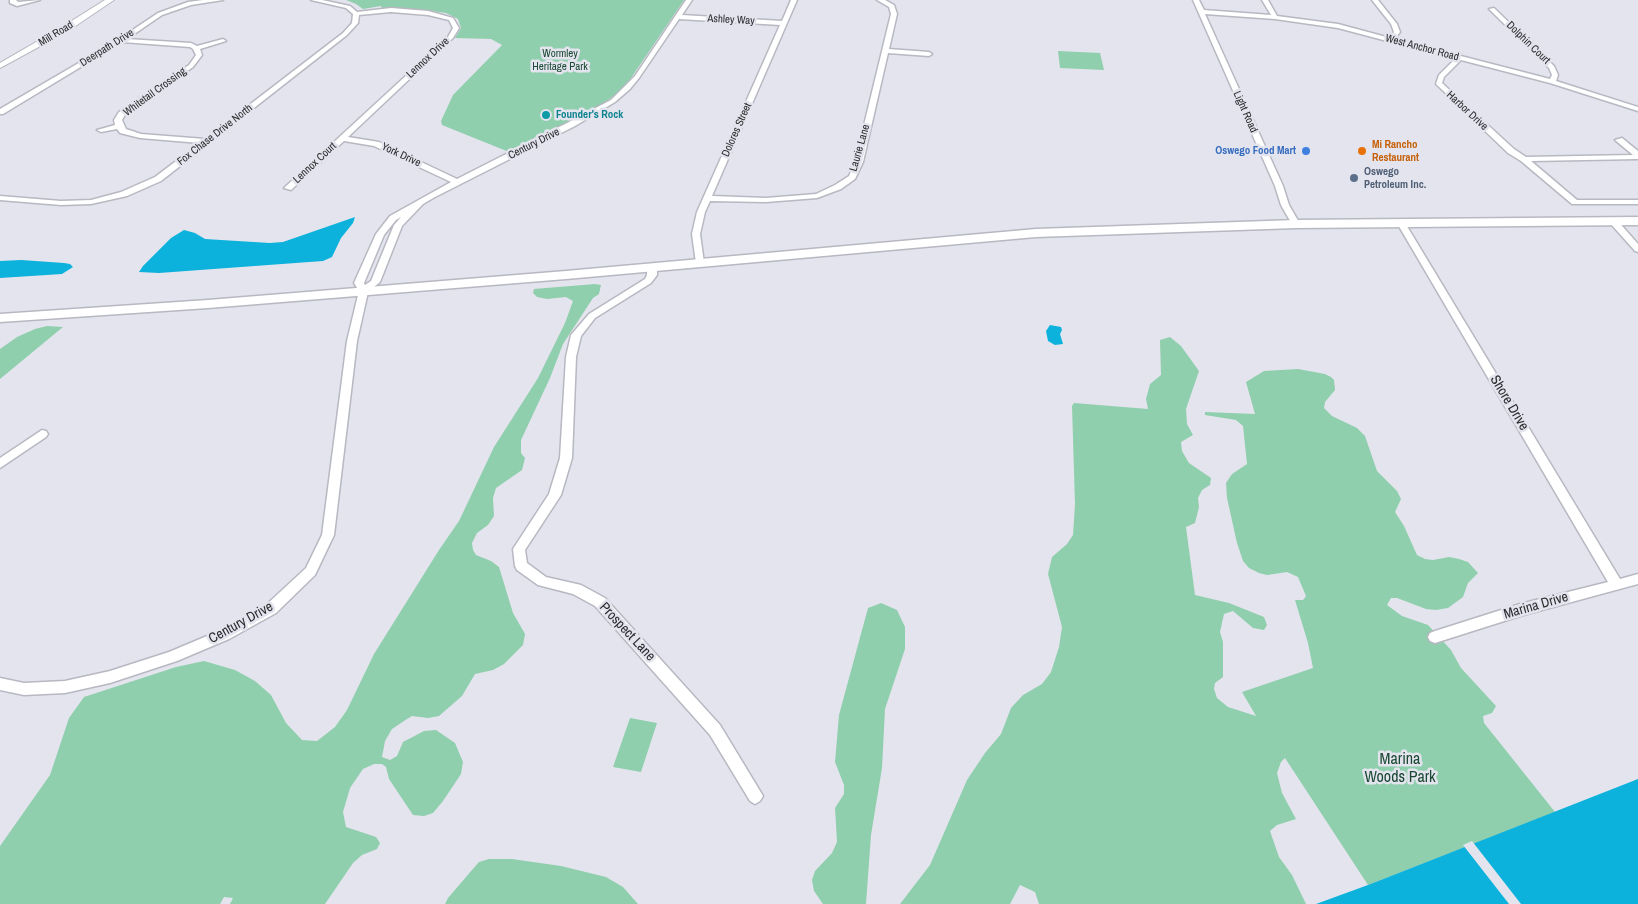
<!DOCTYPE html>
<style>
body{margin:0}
canvas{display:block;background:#e3e4ed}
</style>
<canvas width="1638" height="904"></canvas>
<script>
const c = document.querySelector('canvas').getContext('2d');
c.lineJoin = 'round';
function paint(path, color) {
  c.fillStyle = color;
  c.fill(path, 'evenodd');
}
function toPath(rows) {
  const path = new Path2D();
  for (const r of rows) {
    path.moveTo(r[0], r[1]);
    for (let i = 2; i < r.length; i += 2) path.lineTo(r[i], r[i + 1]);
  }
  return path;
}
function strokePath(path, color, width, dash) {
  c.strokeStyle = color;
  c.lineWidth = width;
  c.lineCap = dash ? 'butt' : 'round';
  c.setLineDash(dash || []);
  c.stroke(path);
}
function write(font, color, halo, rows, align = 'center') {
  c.font = font + ' "Archivo Narrow",sans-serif';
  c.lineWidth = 5;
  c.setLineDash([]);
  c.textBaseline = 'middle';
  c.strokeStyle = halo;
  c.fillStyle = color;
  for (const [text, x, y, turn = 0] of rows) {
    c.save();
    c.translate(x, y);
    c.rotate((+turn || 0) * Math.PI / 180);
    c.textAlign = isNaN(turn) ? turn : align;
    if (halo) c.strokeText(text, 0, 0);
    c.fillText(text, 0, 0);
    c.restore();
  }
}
const green = toPath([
 [346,0,684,0,629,81,618,93,601,105,578,117,509,152,442,125,441,121,453,95,502,45,491,39,455,38,461,28,458,19,446,13,417,9,382,9,381,6,363,9,356,4],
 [1058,51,1100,53,1104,70,1060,68],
 [595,284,601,285,599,294,593,298,563,344,550,378,521,440,521,453,525,458,522,470,496,488,493,498,494,516,488,525,477,533,472,543,473,550,476,555,491,561,499,567,513,613,525,634,523,645,504,664,493,670,475,674,462,696,439,716,428,718,412,716,407,719,392,729,385,741,382,757,390,760,397,756,403,742,424,731,436,730,455,743,463,762,461,774,443,801,433,813,424,816,413,815,389,779,386,767,382,764,374,764,363,769,350,788,343,812,346,827,376,837,380,843,377,849,362,855,353,863,325,904,230,904,233,898,224,897,220,904,0,904,0,846,50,775,69,718,84,697,176,667,204,661,235,670,255,681,271,695,286,723,302,740,317,741,335,727,347,710,374,654,439,550,459,521,494,447,538,378,565,323,573,301,566,297,547,299,537,297,533,293,534,289],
 [47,326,63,327,0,379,0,349,17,337,35,329],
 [1170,337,1181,346,1199,371,1186,409,1187,424,1193,435,1181,442,1182,451,1189,463,1211,478,1210,485,1202,490,1198,498,1199,507,1195,523,1186,527,1195,595,1229,603,1264,617,1267,625,1264,630,1253,628,1233,611,1224,614,1220,632,1223,642,1223,677,1215,683,1214,689,1217,698,1228,707,1256,716,1242,692,1313,668,1308,643,1295,600,1303,600,1306,596,1298,577,1287,572,1267,575,1259,573,1249,568,1243,561,1237,543,1227,498,1226,483,1232,474,1247,464,1243,426,1236,420,1205,415,1205,412,1255,414,1246,382,1264,371,1298,369,1325,374,1331,377,1334,380,1335,390,1325,402,1324,408,1332,416,1357,428,1365,436,1377,471,1397,491,1401,499,1395,512,1404,526,1417,555,1425,559,1433,560,1449,557,1459,559,1468,562,1478,573,1468,583,1463,597,1448,608,1436,610,1426,609,1397,598,1391,598,1387,605,1402,616,1428,625,1451,650,1461,668,1496,706,1492,713,1483,716,1484,723,1555,812,1368,885,1285,758,1281,762,1277,773,1282,793,1296,819,1277,825,1270,831,1279,857,1292,875,1306,904,1039,904,1035,892,1020,885,1010,904,900,904,930,865,967,780,985,753,1001,734,1011,708,1023,695,1042,684,1051,672,1059,647,1062,627,1048,574,1052,557,1067,544,1073,535,1075,504,1072,406,1074,403,1148,409,1146,399,1150,384,1161,375,1160,340],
 [881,603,897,610,905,627,905,649,885,709,882,768,871,835,866,904,823,904,814,891,812,880,815,871,832,853,837,842,835,808,844,794,844,785,835,762,839,715,868,608],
 [630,718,657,723,641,772,613,767],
 [489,859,512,859,561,866,606,877,623,887,638,904,445,904,448,898,472,870,479,862]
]);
const water = toPath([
 [355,217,353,223,341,238,332,257,323,261,159,273,139,272,143,266,171,238,184,230,195,233,205,239,270,243,283,242],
 [21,260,64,263,70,264,73,267,62,274,0,278,0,261],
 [1050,325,1061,327,1062,330,1060,334,1063,344,1055,345,1048,341,1046,331],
 [1638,779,1638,904,1316,904,1368,885]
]);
const pier = toPath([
 [1472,841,1521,904,1509,904,1463,845]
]);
const minor = toPath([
 [10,0,16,0,18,2,40,0,17,6,10,3,10,0],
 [203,0,223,0,191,5,162,15,127,39,191,43,197,46,223,39,226,41,200,49,202,55,193,67,125,115,122,120,126,129,141,134,205,139,343,33,352,23,353,14,346,8,311,0,322,0,350,6,357,12,391,8,428,11,453,18,459,28,453,38,348,137,379,142,457,179,569,122,611,100,635,76,686,0,692,0,682,15,782,21,791,0,797,0,712,196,766,198,816,194,835,185,849,176,855,162,891,14,889,7,877,0,885,0,894,5,897,14,889,49,929,52,932,54,929,56,888,53,863,162,855,179,841,189,817,198,766,202,710,201,705,212,700,234,704,263,700,266,696,263,692,234,697,212,780,25,679,19,639,78,630,89,615,102,575,126,435,197,423,204,402,226,380,282,368,292,357,341,334,535,315,575,276,613,229,639,177,661,110,683,65,693,24,695,0,690,0,678,24,683,65,681,110,671,169,652,219,631,266,605,306,568,322,535,347,341,359,291,354,283,376,234,390,216,451,182,374,146,344,141,291,190,284,188,448,37,453,28,449,20,428,15,391,12,359,15,358,23,347,35,161,181,127,196,91,204,61,205,0,200,0,196,61,201,91,200,121,192,155,177,200,143,140,138,120,133,117,129,101,132,97,130,115,125,114,120,119,112,189,65,196,55,193,49,190,47,122,42,3,114,0,114,0,109,113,43,158,13,188,2,203,0],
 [401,217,394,225,371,281,365,285,364,283,384,235,396,220,401,217],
 [1193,0,1199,0,1204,10,1271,15,1262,0,1268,0,1277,16,1338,24,1390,38,1394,32,1391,24,1372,0,1378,0,1397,24,1400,32,1395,39,1550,79,1552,75,1549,68,1489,9,1494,8,1554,66,1558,75,1556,81,1638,107,1638,111,1550,83,1461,60,1444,77,1442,83,1514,149,1526,157,1633,155,1615,140,1622,138,1638,151,1638,159,1531,161,1577,200,1638,200,1638,204,1572,204,1521,161,1508,153,1436,84,1439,75,1455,59,1338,28,1275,19,1205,14,1283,186,1289,205,1300,224,1296,227,1293,226,1281,205,1275,186,1193,0],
 [1613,218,1616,219,1638,244,1638,252,1635,251,1610,223,1609,221,1613,218],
 [1401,220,1405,223,1620,579,1638,574,1638,584,1520,616,1435,643,1430,641,1428,637,1430,633,1435,631,1520,604,1608,582,1397,223,1401,220],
 [652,265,657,268,657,275,651,283,595,318,581,336,576,357,572,458,561,495,525,550,527,563,546,577,581,585,605,598,720,725,760,791,763,796,760,801,755,804,750,801,710,735,595,606,573,594,538,585,517,570,515,566,513,549,549,494,560,458,566,357,571,335,589,314,645,279,647,275,647,268,652,265],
 [42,430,46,431,48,434,46,437,0,468,0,458,42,430]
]);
const tertiary = toPath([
 [105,0,114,0,68,31,0,68,0,63,62,27,105,0]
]);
const secondary = toPath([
 [1638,217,1638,225,1296,228,1036,237,566,279,208,308,0,322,0,314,208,300,566,271,1036,229,1296,220,1638,217]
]);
const markers = [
 [546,115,5,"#0f9aa8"],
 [1306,151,5,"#3f7fe0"],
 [1362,151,5,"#e8710a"],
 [1354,178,5,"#5c6f8a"]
];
const farStreetnames = [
 ["Ashley Way",731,20,3],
 ["Mill Road",56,34,-31],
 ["Dolphin Court",1528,43,44],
 ["Deerpath Drive",107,48,-32],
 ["West Anchor Road",1422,48,15],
 ["Lennox Drive",428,58,-43],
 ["Whitetail Crossing",155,92,-36],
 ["Harbor Drive",1467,111,43],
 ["Light Road",1245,112,66],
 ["Dolores Street",737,130,-66],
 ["Fox Chase Drive North",215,135,-38],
 ["Century Drive",534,144,-27],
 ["Laurie Lane",860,148,-74],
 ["York Drive",401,155,25],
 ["Lennox Court",315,163,-43]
];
const farParknames = [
 ["Wormley",560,54],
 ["Heritage Park",560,67]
];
const farCulturenames = [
 ["Founder's Rock",556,115]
];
const farFoodnames = [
 ["Mi Rancho",1372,145],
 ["Restaurant",1372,158]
];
const farShopnames = [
 ["Oswego Food Mart",1296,151]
];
const farServicenames = [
 ["Oswego",1364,172],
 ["Petroleum Inc.",1364,185]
];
const streetNames = [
 ["Shore Drive",1509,403,59],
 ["Marina Drive",1536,606,-16],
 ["Century Drive",241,623,-29],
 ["Prospect Lane",627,632,47]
];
const nearParknames = [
 ["Marina",1400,760],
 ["Woods Park",1400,778]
];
paint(green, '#90cfad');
paint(water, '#0cb2db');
paint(pier, '#e3e4ed');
strokePath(minor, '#b7b8c1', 3);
strokePath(tertiary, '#b7b8c1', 2);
strokePath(secondary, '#b7b8c1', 3);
paint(minor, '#fff');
paint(tertiary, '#fff');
paint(secondary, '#fff');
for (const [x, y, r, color] of markers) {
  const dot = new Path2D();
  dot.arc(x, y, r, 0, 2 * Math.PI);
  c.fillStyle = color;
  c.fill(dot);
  strokePath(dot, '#e3e4ed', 2);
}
write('11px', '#2c2c2f', '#e3e4ed', farStreetnames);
write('11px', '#1a4832', '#e3e4ed', farParknames);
write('bold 11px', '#0d838f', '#e3e4ed', farCulturenames, 'left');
write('bold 11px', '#c56008', '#e3e4ed', farFoodnames, 'left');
write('bold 11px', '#366cbe', '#e3e4ed', farShopnames, 'right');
write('bold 11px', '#4e5e75', '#e3e4ed', farServicenames, 'left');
write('14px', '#2c2c2f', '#e3e4ed', streetNames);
write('16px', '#1a4832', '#e3e4ed', nearParknames);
</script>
